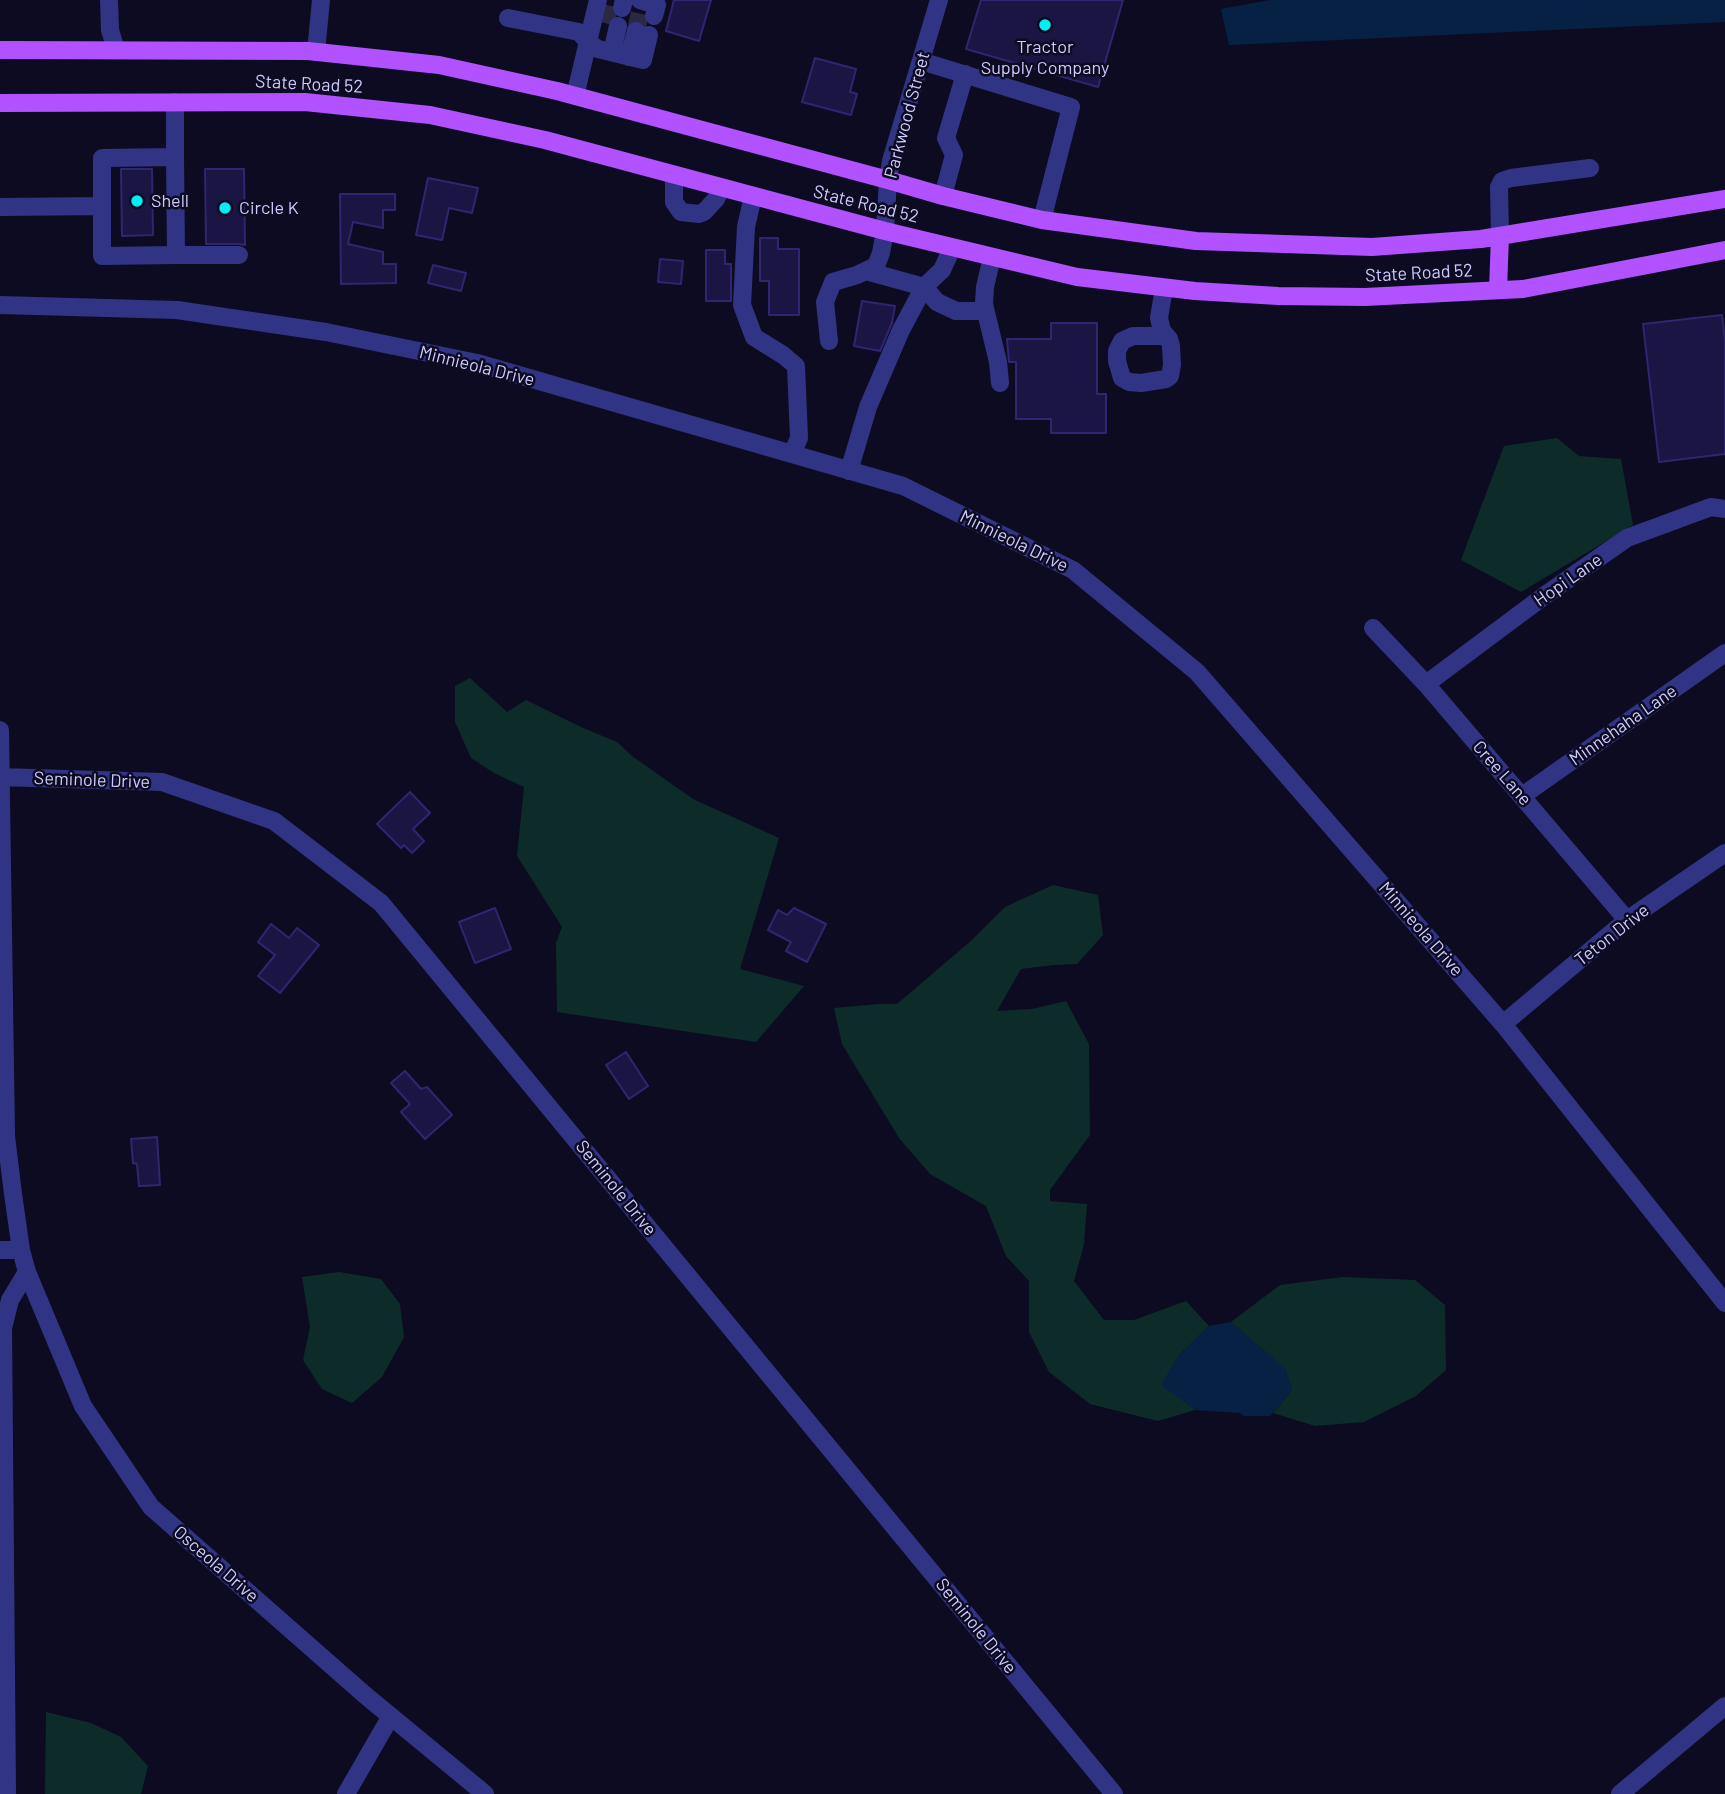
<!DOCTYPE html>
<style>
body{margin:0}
canvas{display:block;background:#0d0b21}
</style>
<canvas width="1725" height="1794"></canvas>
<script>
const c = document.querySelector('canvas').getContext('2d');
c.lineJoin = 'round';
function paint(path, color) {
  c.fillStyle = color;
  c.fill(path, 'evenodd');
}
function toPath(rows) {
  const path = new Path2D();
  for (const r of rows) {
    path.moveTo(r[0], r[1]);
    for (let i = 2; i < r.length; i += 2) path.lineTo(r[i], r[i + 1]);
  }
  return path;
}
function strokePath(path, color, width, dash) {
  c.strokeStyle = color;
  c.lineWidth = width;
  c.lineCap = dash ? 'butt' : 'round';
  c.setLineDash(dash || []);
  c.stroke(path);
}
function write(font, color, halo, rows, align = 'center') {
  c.font = font + ' Barlow,sans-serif';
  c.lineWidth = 5;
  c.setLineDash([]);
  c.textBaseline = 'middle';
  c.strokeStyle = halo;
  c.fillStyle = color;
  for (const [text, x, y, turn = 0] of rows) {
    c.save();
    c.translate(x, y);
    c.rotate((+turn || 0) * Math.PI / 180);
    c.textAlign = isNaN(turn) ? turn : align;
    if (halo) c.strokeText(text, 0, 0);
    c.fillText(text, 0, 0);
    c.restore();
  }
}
const green = toPath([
 [1557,438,1579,456,1621,459,1633,525,1521,592,1461,560,1504,446],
 [470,678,507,712,526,700,583,728,617,742,632,756,693,799,779,838,740,969,804,986,756,1042,557,1012,556,943,562,927,517,856,524,787,494,773,471,758,455,722,455,686],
 [1053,885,1098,895,1103,935,1077,964,1054,965,1021,969,997,1011,1032,1009,1066,1001,1089,1044,1090,1135,1050,1190,1050,1201,1087,1204,1084,1244,1074,1281,1104,1320,1134,1320,1186,1301,1209,1326,1179,1355,1162,1384,1195,1410,1158,1421,1090,1404,1049,1372,1029,1332,1029,1281,1006,1256,986,1206,930,1174,899,1138,842,1044,834,1008,879,1004,897,1004,972,940,1005,907],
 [339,1272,381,1279,400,1304,404,1337,382,1377,352,1403,322,1389,303,1360,310,1327,302,1277],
 [1343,1277,1415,1280,1445,1305,1446,1370,1416,1396,1364,1422,1315,1426,1273,1413,1292,1390,1285,1369,1231,1322,1280,1285],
 [46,1712,91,1723,121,1737,148,1766,141,1794,45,1794]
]);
const water = toPath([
 [1270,0,1725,0,1725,22,1229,45,1221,9],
 [1231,1322,1285,1368,1292,1390,1270,1416,1244,1416,1240,1413,1195,1410,1161,1385,1179,1355,1209,1326]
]);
const building = toPath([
 [674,0,711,0,699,41,666,31,674,0],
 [981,0,1123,0,1098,87,966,49,981,0],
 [815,58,856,69,850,92,857,94,851,115,802,102,815,58],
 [121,169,152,169,153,235,122,236,121,169],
 [205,169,244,169,245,245,239,244,206,244,205,169],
 [428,178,478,188,472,213,449,208,442,240,416,235,428,178],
 [340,194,395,194,395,210,383,210,383,228,353,222,348,244,383,252,383,264,396,264,396,283,341,284,340,194],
 [760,238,778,238,778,249,799,249,799,315,769,315,769,281,760,281,760,238],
 [706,250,725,250,725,264,731,264,731,301,706,301,706,250],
 [660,259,683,261,681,284,658,282,660,259],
 [433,265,466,273,461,291,428,283,433,265],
 [862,301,895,306,892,323,880,351,854,346,862,301],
 [1722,315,1725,342,1725,454,1659,462,1643,324,1722,315],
 [1051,323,1097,323,1097,394,1106,394,1106,433,1051,433,1051,419,1016,419,1016,362,1009,362,1007,339,1051,339,1051,323],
 [410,792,430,813,413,829,424,841,412,853,404,845,401,848,377,824,410,792],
 [495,908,511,949,475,963,459,922,495,908],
 [794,908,826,924,807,962,786,951,791,942,768,930,778,910,787,915,794,908],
 [271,924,289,938,297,928,319,945,280,993,258,976,275,955,258,942,271,924],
 [626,1052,648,1086,629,1099,606,1065,626,1052],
 [405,1071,421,1089,427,1087,452,1115,425,1139,401,1112,410,1104,391,1083,405,1071],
 [157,1137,160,1185,139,1186,137,1164,133,1163,131,1139,157,1137]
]);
const minorTunnel = toPath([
 [605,23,610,5],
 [636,31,640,13]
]);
const minor = toPath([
 [109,0,110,30,116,50],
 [640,0,657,5,654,16],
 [622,8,624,0],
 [508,18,579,32,589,43,598,49,643,60,649,35],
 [316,52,321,0],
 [612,52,618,26],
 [629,57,636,31],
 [921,61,1071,107,1042,220],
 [575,96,598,0],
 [175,102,175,157],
 [175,157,176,255,102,256,102,158,175,157],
 [674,175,674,202,681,212,699,214,704,212,716,199,721,188],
 [753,196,746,227,742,305,754,337,783,355,796,366,799,438,792,454],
 [943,196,954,155,946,138,965,74],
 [0,207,102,206],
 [1500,236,1499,187,1502,181,1511,178,1590,168],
 [176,255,239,255],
 [992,257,985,287,984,304,998,362,1000,383],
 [866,271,924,287,937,302,956,311,985,311],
 [1164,288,1159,318,1162,331,1169,339,1171,346,1172,365,1170,376,1166,379,1141,383,1129,382,1122,378,1117,361,1117,351,1122,341,1133,336,1166,336],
 [0,305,177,310,326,332,477,363,903,486,1073,570,1197,672,1503,1024,1725,1303],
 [829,341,825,302,833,282,857,275,876,266,881,253,885,231,888,180,891,161,939,0],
 [849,471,868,407,901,330,924,287,942,270,952,248],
 [1373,628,1426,684,1627,920],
 [1426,684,1544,596,1627,538,1711,507,1725,509],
 [0,730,6,1136,13,1194,21,1250,27,1272,83,1406,151,1507,365,1695,485,1794],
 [0,777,162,782,274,821,381,903,1114,1794],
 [1522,796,1725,653],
 [1503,1024,1627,920,1725,853],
 [0,1250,21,1250],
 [7,1794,3,1328,10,1300,27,1272],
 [346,1794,391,1716],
 [1620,1794,1725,1706]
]);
const major = toPath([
 [0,50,308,51,439,65,557,91,888,180,943,196,1042,220,1196,241,1372,247,1481,239,1725,199],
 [0,103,305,102,430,115,545,140,885,231,1077,277,1195,291,1278,296,1365,297,1523,289,1725,250],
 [1498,290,1500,236]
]);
const markers = [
 [1045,25,7,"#00eef5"],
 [137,201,7,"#00eef5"],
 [225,208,7,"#00eef5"]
];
const poiNames = [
 ["Tractor",1045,47,"center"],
 ["Supply Company",1045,68,"center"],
 ["Shell",151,201],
 ["Circle K",239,208]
];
const streetNames = [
 ["State Road 52",309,84,3],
 ["Parkwood Street",907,115,-75],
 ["State Road 52",866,204,14],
 ["State Road 52",1419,273,-3],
 ["Minnieola Drive",477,366,14],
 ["Minnieola Drive",1014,541,26],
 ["Hopi Lane",1568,580,-35],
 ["Minnehaha Lane",1623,725,-35],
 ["Cree Lane",1502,773,49],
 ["Seminole Drive",92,780,2],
 ["Minnieola Drive",1421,929,49],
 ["Teton Drive",1612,935,-38],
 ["Seminole Drive",616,1188,51],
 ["Osceola Drive",216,1564,41],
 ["Seminole Drive",976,1626,51]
];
paint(green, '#0d2b28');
paint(water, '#072144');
paint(building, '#1b1543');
strokePath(building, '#2f2571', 2);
strokePath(minorTunnel, '#2a2842', 18, [18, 9]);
strokePath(minor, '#313484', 18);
strokePath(major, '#b251ff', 18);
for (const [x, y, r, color] of markers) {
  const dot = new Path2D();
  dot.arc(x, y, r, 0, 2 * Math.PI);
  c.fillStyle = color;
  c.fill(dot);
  strokePath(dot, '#0d0b21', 2.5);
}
write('18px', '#cdcaff', '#0d0b21', poiNames, 'left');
write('18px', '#cdcaff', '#0d0b21', streetNames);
</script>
